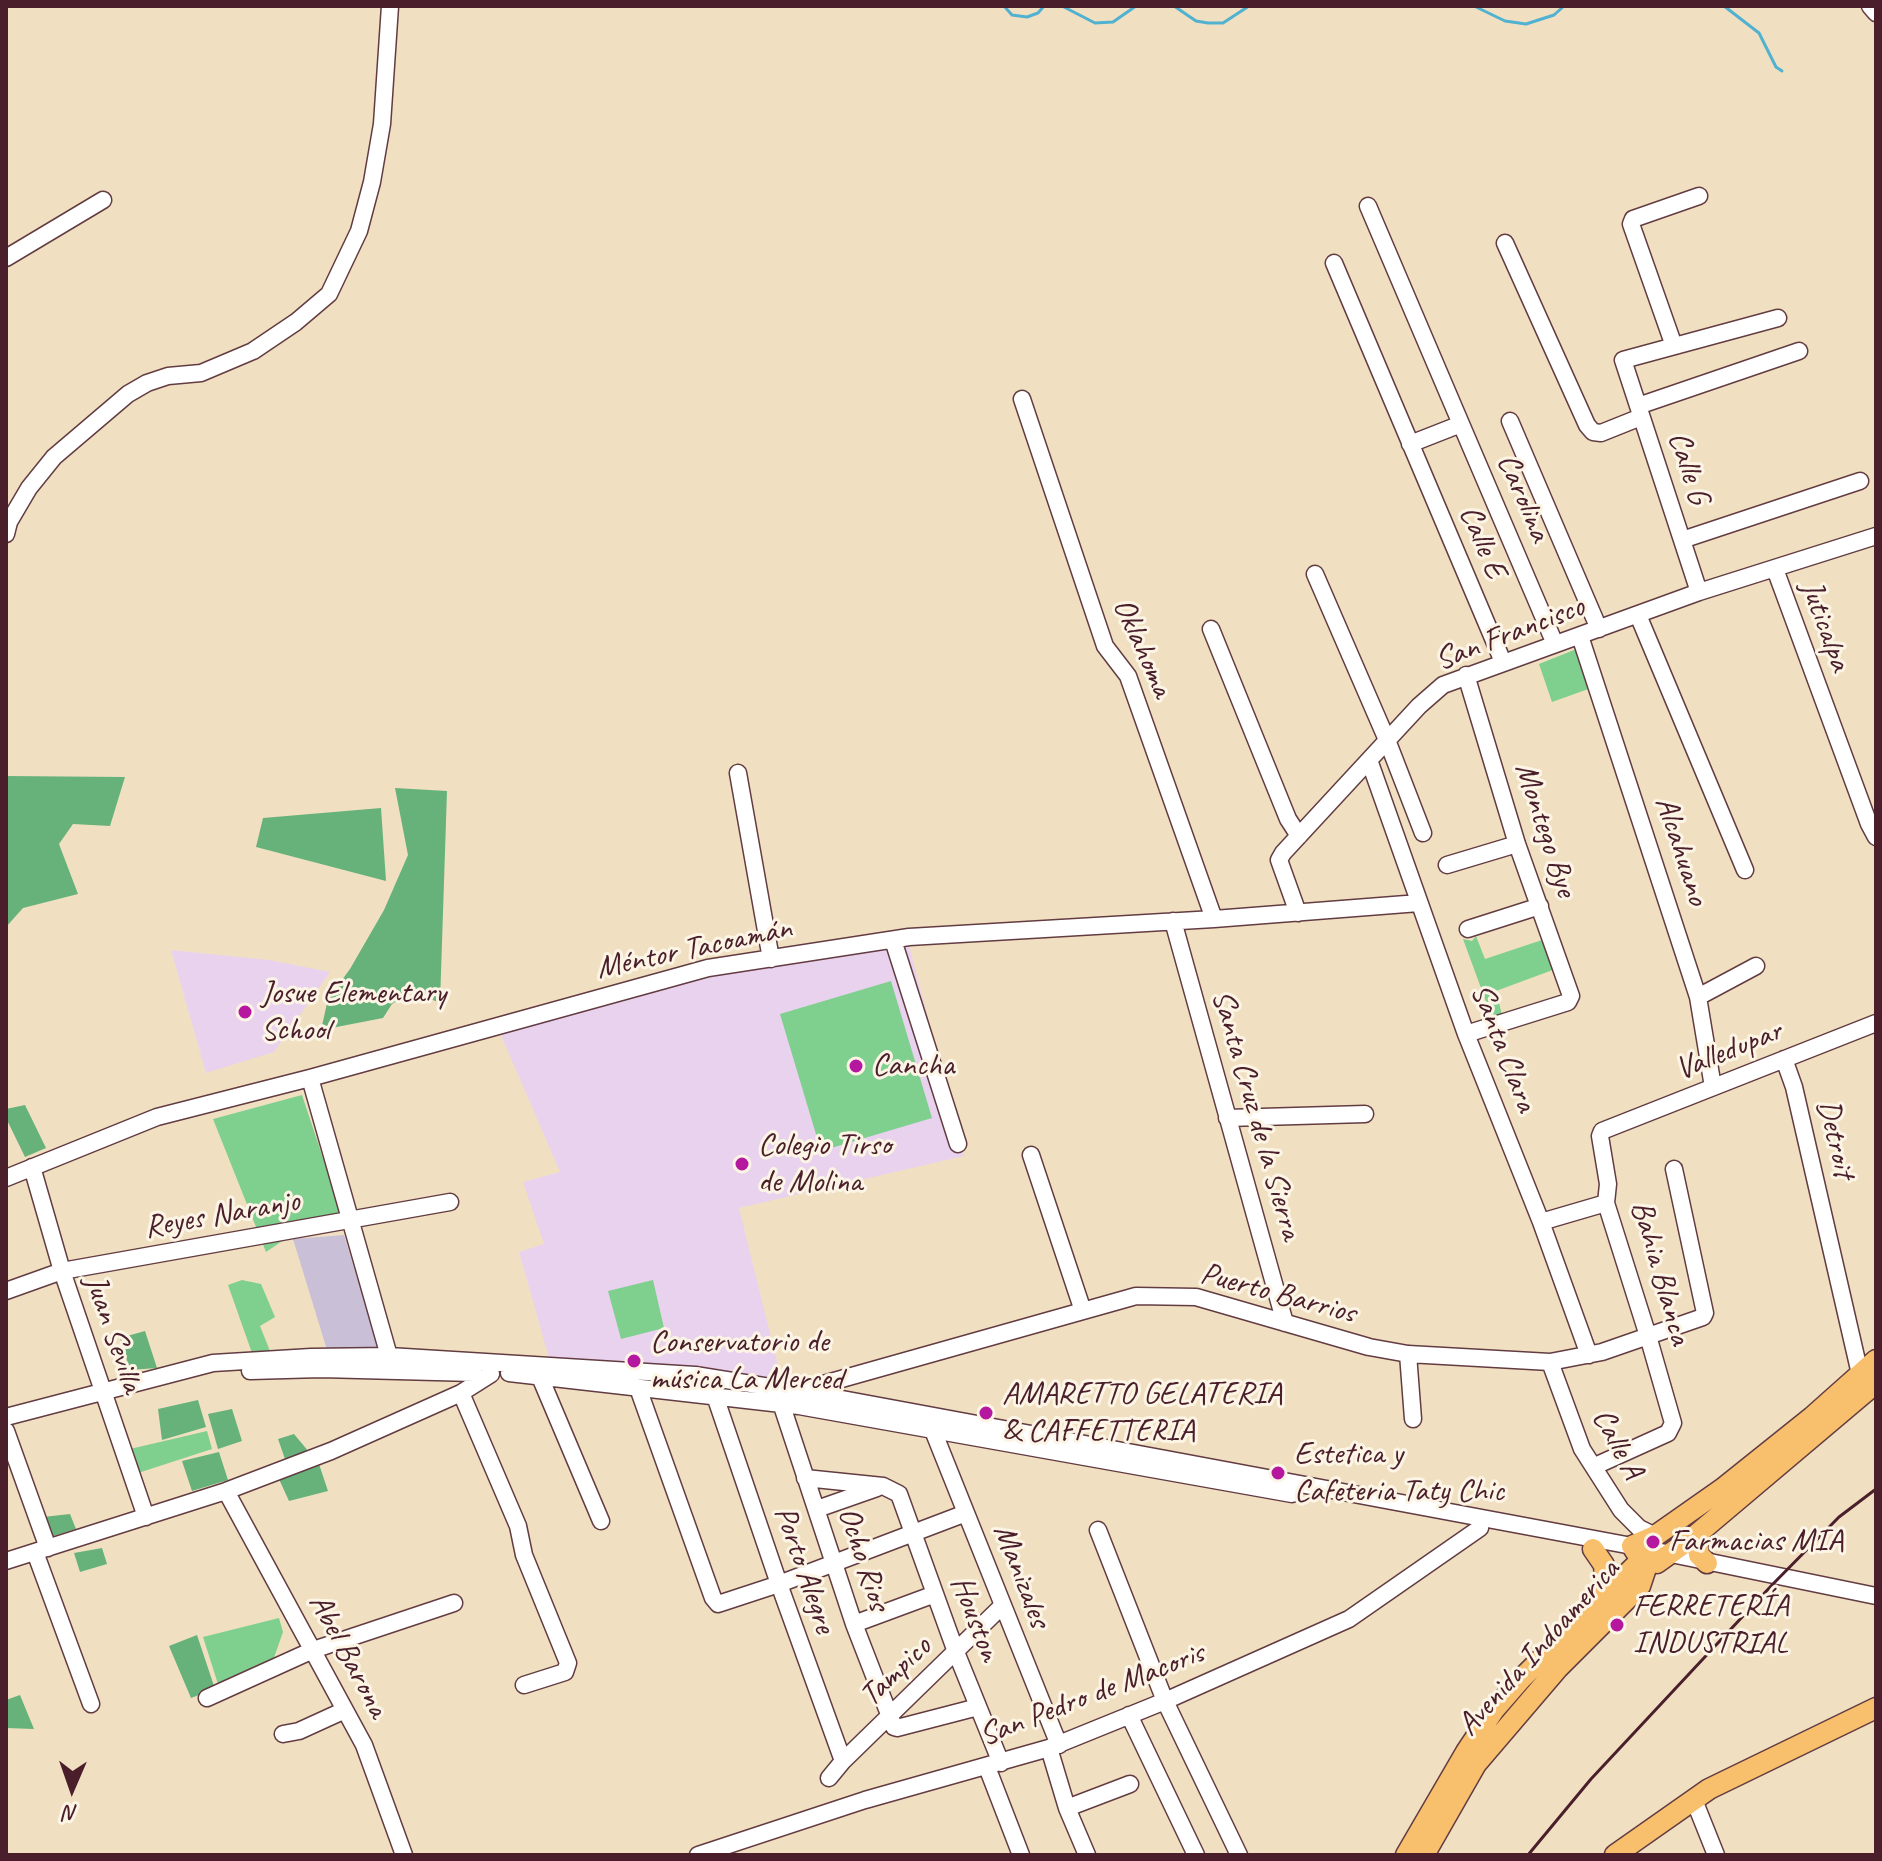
<!DOCTYPE html>
<meta charset="utf-8">
<style>
body{margin:0}
#map{position:relative;width:1882px;height:1861px;overflow:hidden;background:#f0e0c1;font-family:Caveat,sans-serif}
canvas{display:block}
.frame{position:absolute;inset:0;border:8px solid #4a1f2b;pointer-events:none}
.north{position:absolute;left:32px;top:1749px;width:80px;height:80px;-webkit-text-stroke:6px #fcf5e5;paint-order:stroke;rotate:182deg;font-size:22px;font-weight:700;line-height:32px;text-align:center;color:#4a1f2b}
.north::after{content:'';display:block;margin:auto;width:28px;height:36px;background:#4a1f2b;clip-path:polygon(50% 0,100% 100%,50% 72%,0 100%)}
</style>
<div id="map">
<canvas width="1882" height="1861"></canvas>
<div class="frame"></div>
<div class="north">N</div>
</div>
<script>
const c = document.querySelector('canvas').getContext('2d');
c.lineJoin = 'round';
function paint(path, color) {
  c.fillStyle = color;
  c.fill(path, 'evenodd');
}
function toPath(rows) {
  const path = new Path2D();
  for (const r of rows) {
    path.moveTo(r[0], r[1]);
    for (let i = 2; i < r.length; i += 2) path.lineTo(r[i], r[i + 1]);
  }
  return path;
}
function strokePath(path, color, width, dash) {
  c.strokeStyle = color;
  c.lineWidth = width;
  c.lineCap = dash ? 'butt' : 'round';
  c.setLineDash(dash || []);
  c.stroke(path);
}
function write(font, color, halo, rows, align = 'center') {
  c.font = font + ' Caveat,sans-serif';
  c.lineWidth = 6;
  c.setLineDash([]);
  c.textBaseline = 'middle';
  c.strokeStyle = halo;
  c.fillStyle = color;
  for (const [text, x, y, turn = 0] of rows) {
    c.save();
    c.translate(x, y);
    c.rotate((+turn || 0) * Math.PI / 180);
    c.textAlign = isNaN(turn) ? turn : align;
    if (halo) c.strokeText(text, 0, 0);
    c.fillText(text, 0, 0);
    c.restore();
  }
}
const built = toPath([
 [907,938,964,1156,739,1208,782,1382,549,1358,519,1252,544,1244,523,1182,560,1172,497,1026,708,968],
 [171,950,269,960,330,972,274,1052,206,1073]
]);
const industrial = toPath([
 [344,1235,379,1349,327,1350,293,1239]
]);
const green = toPath([
 [1579,648,1594,687,1552,702,1539,664],
 [1476,936,1485,959,1548,938,1558,968,1496,991,1502,1015,1492,1018,1463,939,1472,941],
 [891,981,932,1118,821,1151,780,1014],
 [302,1095,344,1221,303,1227,266,1252,213,1119],
 [242,1280,261,1284,275,1317,260,1326,270,1351,252,1353,228,1285],
 [653,1280,664,1328,621,1339,608,1291],
 [207,1431,212,1449,138,1473,130,1449],
 [279,1618,283,1632,270,1669,218,1684,203,1637]
]);
const forest = toPath([
 [6,776,125,777,110,826,73,824,59,844,78,894,23,908,6,927],
 [395,788,447,791,440,1003,412,991,392,1004,383,1018,321,1030,328,999,350,969,384,910,408,855],
 [381,808,386,881,256,847,263,818],
 [25,1105,46,1148,25,1157,6,1118,6,1109],
 [145,1331,157,1368,130,1370,120,1338],
 [198,1400,206,1427,162,1440,158,1409],
 [232,1409,242,1441,218,1449,208,1414],
 [294,1434,309,1452,285,1459,278,1439],
 [219,1452,228,1480,192,1491,182,1461],
 [319,1464,328,1491,289,1501,278,1477],
 [70,1514,76,1529,50,1537,43,1517],
 [102,1548,107,1564,80,1572,74,1553],
 [197,1635,215,1689,191,1698,169,1646],
 [20,1695,34,1729,6,1728,6,1700]
]);
const stream = toPath([
 [1004,6,1012,15,1027,17,1038,13,1044,6],
 [1062,6,1095,23,1113,22,1136,6],
 [1174,6,1196,21,1208,23,1223,23,1249,6],
 [1372,6,1387,6],
 [1474,6,1505,21,1526,24,1554,15,1564,6],
 [1724,6,1759,33,1776,67,1782,71]
]);
const majorTunnel = toPath([
 [1480,1741,1529,1688]
]);
const minor = toPath([
 [1870,6,1876,13],
 [1368,206,1461,424],
 [1505,243,1587,425,1593,432,1601,433,1641,417],
 [6,258,103,200],
 [1334,263,1503,662],
 [1674,346,1631,224,1633,219,1699,196],
 [1022,399,1105,646,1128,676,1214,919],
 [1638,406,1799,351],
 [1510,421,1599,629],
 [1410,444,1461,424,1555,644],
 [6,534,9,522,29,488,54,457,128,394,147,383,168,376,201,373,253,351,296,322,329,294,359,231,372,182,382,124,390,6],
 [1682,540,1860,481],
 [1775,569,1869,824,1876,837],
 [1315,574,1387,740,1423,833],
 [1699,592,1623,360,1778,318],
 [1638,615,1745,870],
 [1211,629,1288,819,1299,836],
 [1580,636,1698,997,1713,1087],
 [1466,675,1517,844,1571,996,1568,1002,1466,1034],
 [1369,760,1466,1034,1541,1222,1589,1355],
 [738,773,771,959],
 [1447,865,1517,844],
 [1298,913,1279,860,1283,853,1419,706,1443,685,1699,592,1876,536],
 [1173,921,1285,1323],
 [1468,929,1540,906],
 [893,940,958,1144],
 [1698,997,1756,966],
 [1784,1059,1794,1087,1860,1374],
 [310,1078,389,1356],
 [1227,1118,1365,1114],
 [1031,1155,1083,1311],
 [32,1167,62,1271,146,1517],
 [6,1178,157,1117,310,1078,708,968,909,937,1214,919,1419,903],
 [1541,1222,1606,1203],
 [6,1291,62,1271,450,1202],
 [1408,1354,1413,1419],
 [1550,1362,1582,1449,1621,1510,1639,1528,1655,1536],
 [250,1371,321,1369,474,1373],
 [509,1373,799,1406,1292,1494],
 [491,1374,461,1393,518,1526,524,1555,568,1663,565,1672,524,1685],
 [540,1377,601,1521],
 [638,1388,713,1598,718,1604,779,1584,966,1513],
 [806,1393,820,1385,1136,1296,1196,1297,1369,1347,1408,1354,1550,1362,1602,1352,1703,1317,1705,1313,1674,1169],
 [715,1396,779,1584,843,1761],
 [781,1403,854,1624,894,1727,897,1728,978,1707],
 [6,1417,213,1363,311,1357,389,1356,695,1375,826,1396,1166,1459,1632,1546,1876,1596],
 [932,1428,1059,1745],
 [6,1431,48,1548],
 [1595,1466,1668,1433,1673,1423,1648,1336,1606,1203,1608,1184,1600,1136,1602,1131,1876,1023],
 [805,1478,883,1486,899,1494,956,1652,1001,1763],
 [226,1491,364,1745,404,1855],
 [817,1509,877,1488],
 [1098,1530,1165,1701,1239,1855],
 [35,1552,91,1704],
 [6,1561,226,1491,331,1451,461,1393],
 [854,1624,935,1594],
 [207,1698,313,1650,454,1603],
 [1129,1715,1196,1855],
 [283,1734,299,1731,345,1710],
 [1049,1748,1067,1808,1087,1855],
 [987,1767,1021,1855],
 [829,1778,843,1761,1002,1606],
 [1694,1800,1716,1855],
 [1067,1808,1130,1784],
 [698,1855,865,1800,1049,1748,1165,1701,1349,1619,1480,1528]
]);
const major = toPath([
 [1696,1535,1699,1555,1707,1563],
 [1593,1549,1604,1565,1605,1579,1602,1596],
 [1657,1563,1696,1535,1876,1383],
 [1406,1855,1466,1752,1494,1710,1521,1679,1651,1550],
 [1424,1855,1476,1764,1558,1668,1640,1586,1646,1568,1632,1546,1655,1536,1722,1489,1812,1417,1876,1360],
 [1615,1855,1709,1789,1876,1708]
]);
const rail = toPath([
 [1528,1855,1591,1779,1772,1585,1839,1517,1876,1489]
]);
const markers = [
 [245,1012,8,"#b5179e"],
 [856,1066,8,"#b5179e"],
 [742,1164,8,"#b5179e"],
 [634,1361,8,"#b5179e"],
 [986,1413,8,"#b5179e"],
 [1278,1473,8,"#b5179e"],
 [1653,1542,8,"#b5179e"],
 [1617,1625,8,"#b5179e"]
];
const streetNames = [
 ["Calle G",1688,468,72],
 ["Carolina",1523,498,67],
 ["Calle E",1482,542,67],
 ["Juticalpa",1825,626,70],
 ["San Francisco",1510,634,-21],
 ["Oklahoma",1142,648,66],
 ["Montego Bye",1545,830,72],
 ["Alcahuano",1681,851,72],
 ["Méntor Tacoamán",694,949,-12],
 ["Santa Clara",1503,1048,69],
 ["Valledupar",1729,1051,-22],
 ["Santa Cruz de la Sierra",1256,1115,74],
 ["Detroit",1835,1139,77],
 ["Reyes Naranjo",222,1215,-10],
 ["Bahia Blanca",1660,1273,74],
 ["Puerto Barrios",1278,1294,15],
 ["Juan Sevilla",113,1334,71],
 ["Calle A",1617,1444,62],
 ["Ocho Rios",863,1559,72],
 ["Porto Alegre",804,1570,71],
 ["Manizales",1021,1576,69],
 ["Houston",975,1619,69],
 ["Avenida Indoamerica",1539,1648,-48],
 ["Abel Barona",348,1656,62],
 ["Tampico",896,1672,-44],
 ["San Pedro de Macoris",1092,1695,-21]
];
const poiNames = [
 ["Josue Elementary",261,994],
 ["School",261,1031],
 ["Cancha",872,1066],
 ["Colegio Tirso",758,1146],
 ["de Molina",758,1183],
 ["Conservatorio de",650,1343],
 ["música La Merced",650,1380],
 ["AMARETTO GELATERIA",1002,1395],
 ["& CAFFETTERIA",1002,1432],
 ["Estetica y",1294,1455],
 ["Cafeteria Taty Chic",1294,1492],
 ["Farmacias MIA",1669,1542],
 ["FERRETERÍA",1633,1607],
 ["INDUSTRIAL",1633,1644]
];
paint(built, '#e9d2ed');
paint(industrial, '#c9bfd7');
paint(green, '#7fcf8f');
paint(forest, '#67b27a');
strokePath(stream, '#51b1d0', 3);
strokePath(majorTunnel, '#cfb9a3', 20, [20, 10]);
strokePath(minor, '#633c42', 19);
strokePath(major, '#633c42', 23);
strokePath(minor, '#fff', 16);
strokePath(major, '#f8bf6c', 20);
strokePath(rail, '#4a1f2b', 3);
for (const [x, y, r, color] of markers) {
  const dot = new Path2D();
  dot.arc(x, y, r, 0, 2 * Math.PI);
  c.fillStyle = color;
  c.fill(dot);
  strokePath(dot, '#fcf5e5', 3);
}
write('32px', '#4a1f2b', '#fcf5e5', streetNames);
write('32px', '#4a1f2b', '#fcf5e5', poiNames, 'left');
</script>
